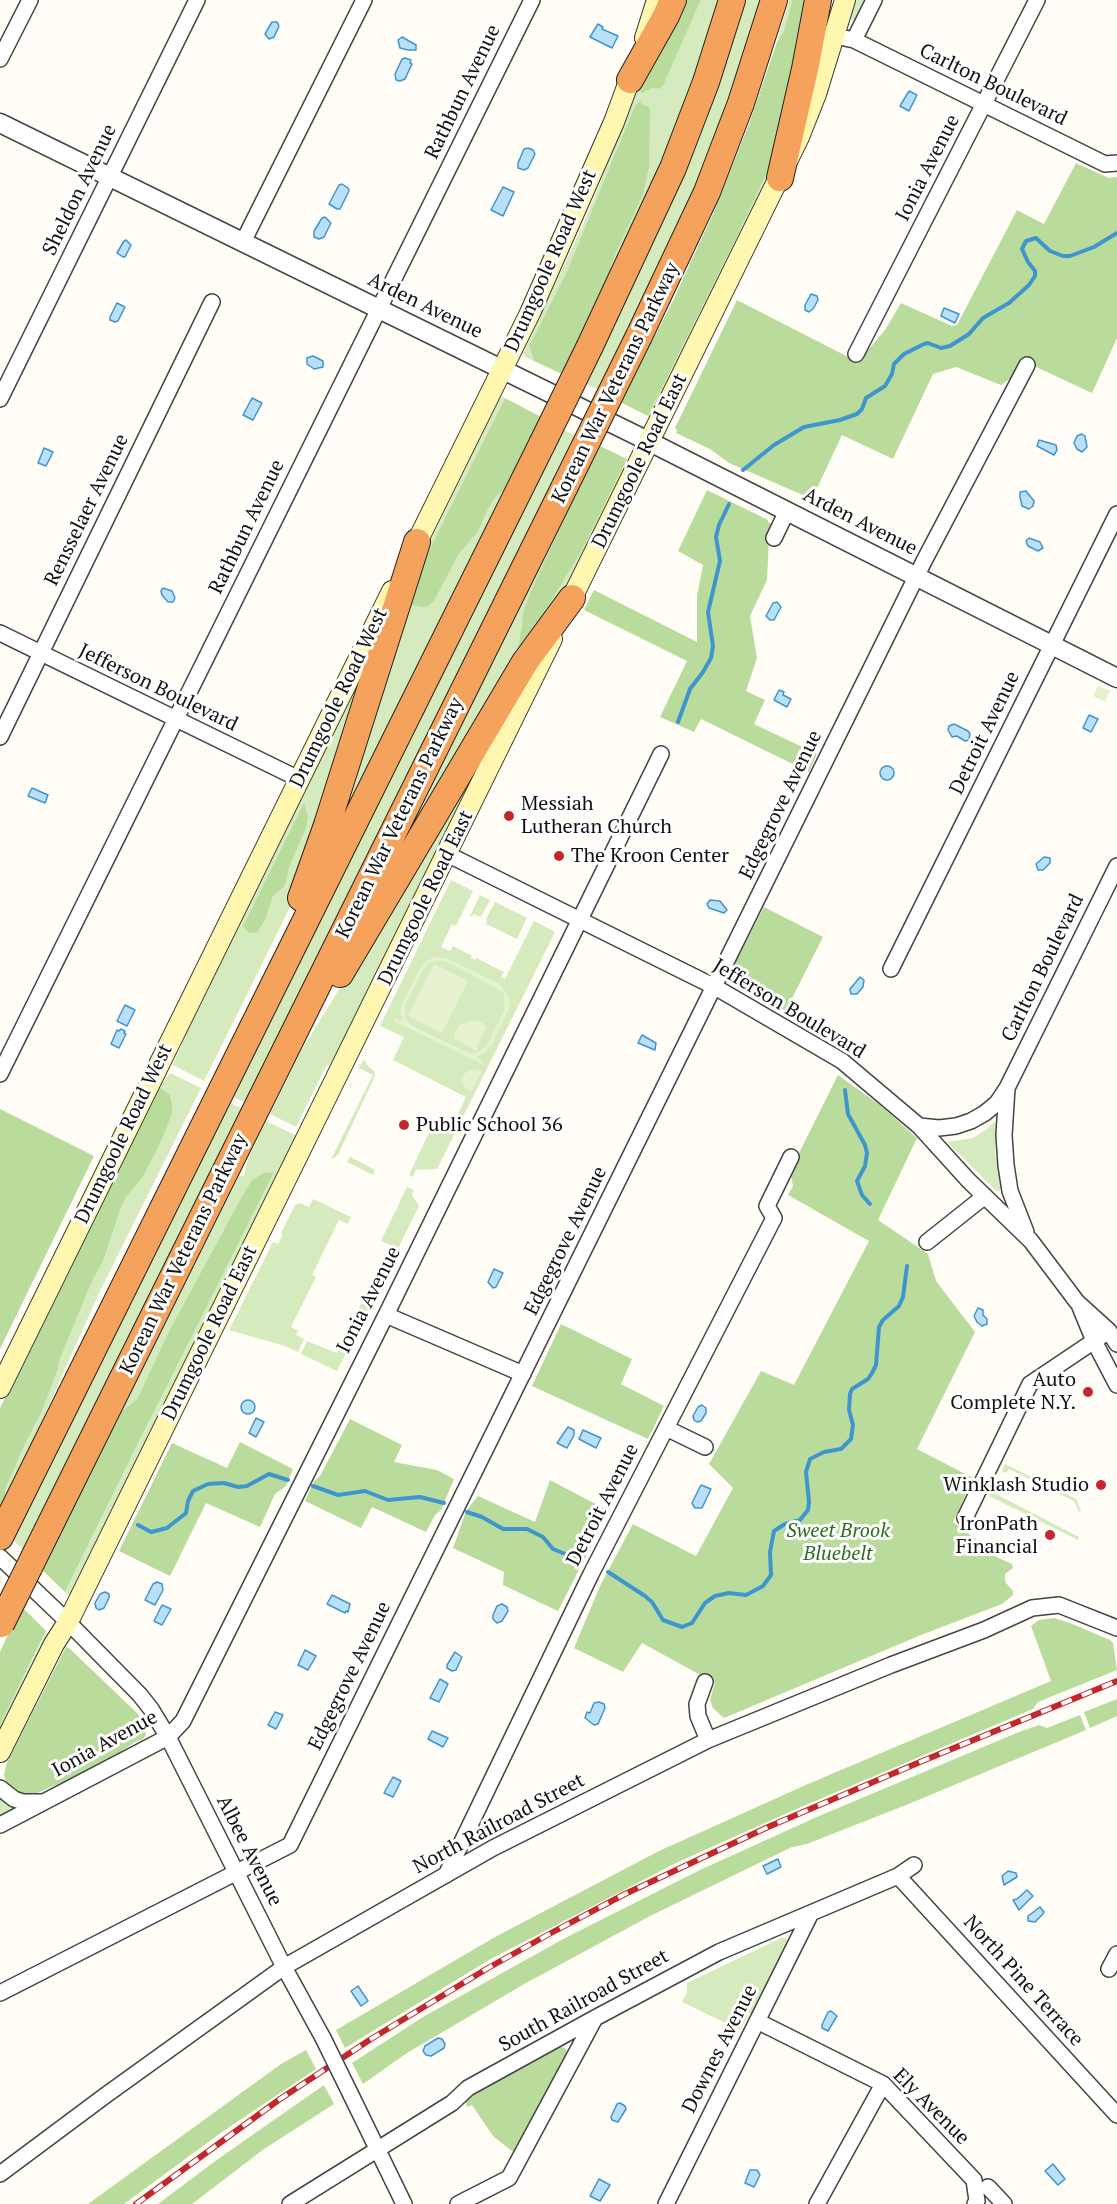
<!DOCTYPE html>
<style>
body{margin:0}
canvas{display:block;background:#fffdf5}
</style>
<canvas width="1117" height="2204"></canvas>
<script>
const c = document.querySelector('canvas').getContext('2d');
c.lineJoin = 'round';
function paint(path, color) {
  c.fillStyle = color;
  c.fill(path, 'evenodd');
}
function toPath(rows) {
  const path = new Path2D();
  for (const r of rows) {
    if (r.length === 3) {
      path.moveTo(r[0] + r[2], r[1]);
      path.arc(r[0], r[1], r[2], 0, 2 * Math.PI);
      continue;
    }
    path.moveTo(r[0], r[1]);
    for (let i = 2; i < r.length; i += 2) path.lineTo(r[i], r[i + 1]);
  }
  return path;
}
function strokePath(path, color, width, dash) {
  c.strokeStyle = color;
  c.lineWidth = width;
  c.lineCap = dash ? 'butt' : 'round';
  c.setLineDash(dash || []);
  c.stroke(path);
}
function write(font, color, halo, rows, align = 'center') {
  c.font = font + ' "PT Serif",serif';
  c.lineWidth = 6;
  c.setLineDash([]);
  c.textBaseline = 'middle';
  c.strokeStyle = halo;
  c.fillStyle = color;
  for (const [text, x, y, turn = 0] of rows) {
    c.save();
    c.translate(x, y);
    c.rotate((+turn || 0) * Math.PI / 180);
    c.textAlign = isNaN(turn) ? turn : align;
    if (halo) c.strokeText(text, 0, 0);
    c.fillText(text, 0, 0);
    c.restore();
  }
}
const green = toPath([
 [701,0,719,0,692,87,658,172,611,273,611,266,616,253,643,195,649,168,648,138,635,105,567,271,529,346,534,361,527,358,523,354,584,222,638,90,642,92,652,88,660,89,663,86],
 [743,0,768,0,731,113,605,393,582,382],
 [789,0,792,0,784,31,777,42],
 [856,0,866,0,853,22,851,18],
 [778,142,766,186,652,418,648,416,733,245,768,171],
 [501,396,505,398,449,510,434,601,459,554,478,532,488,509,495,498,503,491,327,850,425,552],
 [560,428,580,438,250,1105,229,1095],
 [625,462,628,463,576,569,393,862,553,542,532,588,520,631,583,548],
 [374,652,297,893,204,1081,173,1065,190,1025],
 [304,804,308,816,306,828,289,868,286,882,284,887,273,896,266,918,258,932,243,926],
 [495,735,332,1063,326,1066,296,1127,270,1114,300,1053],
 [451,880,473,891,456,926,452,924,441,947,450,951,453,946,472,956,471,958,475,960,476,958,504,972,501,977,505,979,534,921,555,932,437,1169,416,1170,413,1177,409,1175,433,1124,449,1132,466,1097,393,1060,404,1037,380,1026],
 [480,895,490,900,481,917,474,914,472,917,470,916],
 [495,902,527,918,517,939,486,924,487,921,486,919],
 [364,1059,368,1066,374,1071,375,1076,338,1155,331,1159,373,1075,359,1068],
 [170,1073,201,1088,100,1291,6,1501,5,1490,27,1440,41,1414,58,1369,59,1361,92,1280,103,1261,121,1208,126,1197,142,1178,154,1156,172,1103,170,1095,159,1087],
 [226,1101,247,1111,27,1553,10,1537],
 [266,1121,297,1136,69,1595,65,1592,273,1172,241,1198,169,1331,137,1399,122,1411,239,1176,244,1176,248,1159],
 [994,1122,996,1123,995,1153,1002,1186,999,1192,995,1190,947,1142,973,1138,987,1129],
 [350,1157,375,1170,373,1175,347,1162],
 [407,1187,414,1190,412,1195,419,1206,373,1299,365,1296,390,1245,381,1241],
 [313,1199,351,1217,348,1224,339,1220,312,1275,316,1277,291,1327,298,1331,296,1335,304,1339,298,1352,285,1346,229,1330,273,1242,278,1244,283,1234,281,1233,295,1205,300,1203,309,1207],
 [363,1300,371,1304,337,1371,301,1354,307,1341,337,1353],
 [1005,1464,1076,1499,1081,1511,1079,1512,1074,1501,1009,1469,1006,1473,1002,1471],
 [995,1483,1000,1486,996,1494,1079,1537,1078,1540,989,1496],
 [46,1633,49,1634,0,1732,0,1725],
 [0,1796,14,1809,0,1820],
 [781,1938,786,1938,788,1942,758,2007,751,2014,749,2013,747,2015,748,2017,740,2030,682,2002,687,1992,687,1983]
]);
const forest = toPath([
 [684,0,701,0,663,86,660,89,652,88,642,93,638,90,658,46],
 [792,0,810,0,778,142,768,171,733,245,648,416,620,402,670,307,713,214,749,124,777,42,784,31],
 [642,101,641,104,649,107,650,111,649,168,643,195,616,253,611,266,611,273,564,375,534,361,529,346,567,271,635,105],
 [1076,163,1109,178,1117,177,1117,338,1092,393,1021,360,1010,379,1001,385,956,367,933,374,893,459,842,435,812,499,729,463,710,449,676,433,677,430,675,428,737,300,858,362,885,330,901,303,952,326,957,325,1017,210,1044,224],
 [505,398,543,418,503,491,495,498,488,509,478,532,459,554,434,601,428,606,422,607,407,604,420,570,449,510],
 [598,445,627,459,583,548,517,658,524,610,532,588],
 [707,490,768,520,768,522,774,525,769,538,767,580,750,616,757,658,746,691,765,700,754,724,817,754,809,772,701,719,694,732,660,717,687,661,584,610,594,590,697,642,697,596,703,565,678,551],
 [304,803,308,816,306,828,289,868,286,882,284,887,273,896,266,918,258,932,249,933,243,926],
 [764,907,823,937,785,1012,732,984,729,979,731,971],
 [838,1075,881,1106,917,1138,878,1220,928,1254,936,1281,975,1332,917,1449,973,1478,953,1522,983,1545,992,1555,1012,1564,1013,1568,1005,1574,1005,1579,1006,1583,1013,1591,1013,1595,1002,1604,921,1635,724,1718,713,1708,710,1700,715,1683,642,1643,623,1672,574,1648,600,1586,633,1524,696,1556,733,1488,709,1464,761,1371,794,1385,869,1241,788,1195,793,1186,790,1171],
 [159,1087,170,1095,172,1104,172,1113,164,1134,154,1156,142,1178,126,1197,121,1208,103,1261,92,1281,59,1361,58,1369,41,1414,27,1440,5,1490,6,1501,0,1514,0,1408],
 [0,1109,94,1156,0,1349],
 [274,1172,135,1450,65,1592,41,1569,122,1411,137,1399,169,1331,241,1198,252,1180,264,1173],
 [561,1324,632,1359,621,1384,664,1406,648,1439,532,1386],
 [350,1419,402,1445,394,1462,437,1470,454,1479,441,1510,435,1515,426,1532,372,1507,361,1528,305,1501,314,1481,320,1476],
 [240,1442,293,1469,286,1486,275,1494,260,1527,206,1503,170,1576,119,1551,172,1443,227,1468],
 [550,1480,609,1511,558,1611,503,1585,504,1572,453,1548,466,1511,478,1496,535,1522],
 [21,1606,46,1631,0,1725,0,1652],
 [1054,1618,1070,1623,1110,1640,1113,1643,1117,1670,1038,1702,1033,1709,794,1810,676,1863,489,1960,345,2048,336,2030,495,1937,659,1851,808,1784,1051,1681,1031,1626,1039,1620],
 [66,1647,69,1648,137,1713,145,1726,146,1735,143,1739,135,1742,112,1758,86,1772,35,1794,18,1794,6,1782,4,1775,6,1765],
 [1117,1699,1117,1716,1090,1728,1084,1712],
 [1080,1715,1086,1730,911,1803,807,1844,792,1847,652,1915,526,1983,407,2053,363,2084,352,2063,423,2017,565,1938,700,1870,819,1816,1019,1732,1039,1725,1047,1728],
 [558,2046,565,2048,568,2052,521,2145,513,2152,493,2136,472,2105,467,2107,465,2100,467,2097],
 [306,2050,316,2069,222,2132,124,2204,88,2204,281,2064],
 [324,2085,334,2104,264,2149,192,2204,158,2204,218,2159]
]);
const pitch = toPath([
 [1098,686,1110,691,1105,702,1093,696],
 [434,957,448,959,499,984,508,995,510,1002,508,1011,491,1046,484,1053,476,1057,483,1061,482,1064,394,1021,395,1018,403,1021,400,1011,403,1001,420,968,425,962],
 [438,960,447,962,495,987,504,994,505,1009,488,1044,479,1052,471,1054,464,1051,411,1025,405,1017,405,1005,423,970,429,963],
 [434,964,468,981,442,1033,408,1016],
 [474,1020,481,1022,487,1027,477,1047,478,1050,474,1051,473,1049,454,1038,455,1031,460,1025],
 [472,1069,482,1071,471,1092,464,1086,462,1080,465,1073]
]);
const water = toPath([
 [272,22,277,22,279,26,274,37,269,39,265,34,272,22],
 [598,24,603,27,602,29,618,36,612,48,590,37,598,24],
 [402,37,416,45,416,50,408,50,400,48,398,40,402,37],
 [405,58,411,60,410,63,412,64,405,79,400,81,396,80,395,74,402,59,405,58],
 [909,91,917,95,909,111,900,106,909,91],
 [528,148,533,150,535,154,528,168,524,170,518,168,518,163,524,149,528,148],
 [342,184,348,188,349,191,340,209,337,209,329,204,339,185,342,184],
 [503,187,514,192,503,216,491,210,503,187],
 [325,217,331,223,324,237,319,239,314,237,314,231,322,218,325,217],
 [126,240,131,245,125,257,123,257,117,253,124,241,126,240],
 [811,294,817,296,818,300,813,309,809,312,805,310,805,305,811,294],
 [117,303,125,307,118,321,115,322,110,320,110,317,117,303],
 [944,308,959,314,955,323,941,316,944,308],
 [313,356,323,361,323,367,314,369,307,364,307,358,313,356],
 [252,398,262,403,253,420,243,415,252,398],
 [1082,434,1085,436,1087,447,1082,452,1077,449,1074,443,1077,436,1082,434],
 [1039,440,1056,445,1057,450,1054,455,1037,446,1039,440],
 [44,448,53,452,46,466,38,463,44,448],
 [1026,491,1034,501,1033,506,1029,509,1022,506,1020,497,1020,492,1026,491],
 [1029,538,1040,542,1043,548,1038,551,1028,546,1026,541,1029,538],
 [163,588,172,591,175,598,173,602,168,602,162,595,161,591,163,588],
 [777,602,781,607,774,620,770,620,766,616,773,603,777,602],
 [779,690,784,692,783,695,791,699,787,707,774,700,779,690],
 [1089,715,1098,719,1091,732,1083,728,1089,715],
 [954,724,968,731,970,734,969,740,965,741,957,736,952,737,948,730,949,726,954,724],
 [887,773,7],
 [32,788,48,795,45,803,28,796,32,788],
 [1044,857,1050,858,1050,863,1043,870,1038,870,1036,864,1044,857],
 [710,900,720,901,727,910,724,913,709,908,707,904,710,900],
 [860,977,864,980,863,987,857,994,851,994,850,989,860,977],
 [125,1005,135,1010,127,1026,117,1021,125,1005],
 [121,1029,125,1031,124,1033,126,1034,119,1048,111,1044,117,1030,119,1031,121,1029],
 [642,1035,656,1043,655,1050,638,1043,642,1035],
 [494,1269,503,1273,496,1287,493,1288,488,1282,494,1269],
 [978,1308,983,1310,983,1315,987,1319,987,1324,982,1326,977,1322,974,1316,978,1308],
 [248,1407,7],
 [702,1405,706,1408,706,1413,701,1421,697,1422,694,1420,693,1416,698,1407,702,1405],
 [256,1418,264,1422,256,1437,249,1433,256,1418],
 [568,1427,574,1430,574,1435,567,1448,557,1443,568,1427],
 [583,1430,601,1438,596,1448,579,1439,583,1430],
 [701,1485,711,1489,702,1508,695,1508,692,1503,701,1485],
 [157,1582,162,1584,163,1590,155,1605,145,1600,153,1584,157,1582],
 [105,1592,109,1594,109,1598,104,1608,99,1610,96,1608,95,1603,100,1594,105,1592],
 [332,1595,350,1604,348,1612,346,1611,345,1613,327,1604,332,1595],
 [502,1604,507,1607,508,1611,502,1621,497,1623,493,1619,493,1615,497,1606,502,1604],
 [162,1605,171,1609,162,1625,154,1621,162,1605],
 [305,1650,316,1656,308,1670,298,1665,305,1650],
 [455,1652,462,1657,456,1670,452,1671,447,1668,447,1665,455,1652],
 [440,1679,448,1684,439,1702,430,1698,440,1679],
 [599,1702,604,1704,605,1708,598,1724,594,1725,585,1718,587,1712,590,1713,594,1703,599,1702],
 [275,1712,283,1715,276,1729,268,1725,275,1712],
 [432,1731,448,1738,443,1747,428,1739,432,1731],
 [393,1777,401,1781,393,1797,384,1793,393,1777],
 [778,1859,781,1867,767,1874,763,1866,778,1859],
 [1008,1871,1016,1873,1017,1877,1004,1885,1002,1876,1008,1871],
 [1027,1890,1033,1896,1019,1910,1013,1900,1017,1899,1027,1890],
 [1040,1907,1044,1912,1042,1915,1035,1922,1028,1921,1028,1916,1040,1907],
 [358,1986,368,2001,361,2006,351,1991,358,1986],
 [831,2011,837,2016,828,2031,822,2028,822,2025,828,2012,831,2011],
 [438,2038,442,2039,445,2044,444,2048,431,2056,426,2055,423,2051,425,2046,438,2038],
 [620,2103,625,2106,626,2109,618,2122,612,2120,611,2117,617,2104,620,2103],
 [1053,2164,1065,2179,1058,2185,1045,2171,1053,2164],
 [750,2170,757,2170,760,2175,754,2187,745,2183,750,2170],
 [599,2179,610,2185,600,2201,590,2196,599,2179]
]);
const stream = toPath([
 [743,470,774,445,804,427,840,420,857,414,862,409,866,398,885,386,892,374,894,364,904,354,924,344,928,343,941,348,950,346,969,334,983,318,1009,303,1029,285,1035,276,1035,271,1028,262,1022,249,1026,241,1036,238,1050,251,1063,256,1070,256,1094,247,1117,233],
 [678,722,690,689,703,672,711,658,713,646,708,612,720,561,716,537,719,525,729,504],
 [845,1090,848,1114,865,1145,867,1153,865,1166,857,1181,862,1195,870,1204],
 [313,1486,338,1495,365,1491,388,1500,420,1497,444,1503],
 [467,1512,482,1517,503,1529,527,1529,543,1537,553,1549,582,1561],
 [138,1525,151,1532,167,1528,186,1513,188,1501,193,1491,208,1484,224,1483,238,1487,247,1486,269,1474,288,1480],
 [608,1572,645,1596,652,1602,663,1620,682,1627,692,1623,705,1603,715,1596,729,1593,746,1595,763,1586,771,1575,770,1552,774,1531,785,1524,800,1520,808,1510,809,1502,806,1472,810,1459,824,1452,841,1449,851,1439,853,1425,849,1410,850,1394,852,1389,868,1379,872,1373,876,1365,879,1327,883,1320,899,1306,903,1297,907,1266]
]);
const minor = toPath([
 [835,36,854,40,1105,164,1117,163],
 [854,40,874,0],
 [0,59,30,0],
 [243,242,364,0],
 [856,354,1037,0],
 [0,399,197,0],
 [774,538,787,511],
 [0,633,299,779],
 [0,737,212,302],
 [447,854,715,987,842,1061,919,1126,968,1180,1031,1241,1077,1302,1109,1331,1117,1344],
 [891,969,1117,514],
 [0,1074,532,0],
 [1007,1088,1004,1135,1006,1165,1010,1191,1026,1232],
 [919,1126,939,1128,956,1126,971,1121,985,1113,997,1103,1007,1088,1117,866],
 [927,1242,985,1196],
 [1080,1307,1094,1341,1117,1385],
 [386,1315,523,1374],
 [666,1428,705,1447],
 [965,1518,1030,1384,1109,1331],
 [0,1557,68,1622,140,1695,151,1709,168,1737,284,1967,323,2038],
 [705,1682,697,1704,698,1716,708,1740],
 [0,1788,14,1799,23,1802,43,1802],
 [0,1825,168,1737,183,1721,386,1315,661,754],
 [446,1875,591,1574,774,1218,767,1206,791,1157],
 [898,1876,1117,2115],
 [1109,1969,1117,1954],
 [0,1993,290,1845,924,561,1027,365],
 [757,2021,883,2084,974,2180,977,2201,975,2204],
 [351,2095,404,2204],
 [0,2174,106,2095,284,1967,493,1848,708,1740,891,1665,984,1630,1032,1608,1059,1605,1117,1628],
 [988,2187,1004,2204],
 [290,2204,452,2103,468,2088,595,2018,719,1952,898,1876,914,1865],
 [458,2204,509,2178,595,2018],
 [666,2204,811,1913],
 [817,2204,883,2084]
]);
const tertiary = toPath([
 [0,123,650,442,1117,678]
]);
const secondary = toPath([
 [645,38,657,0],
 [411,554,530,313,614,122,634,68],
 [566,610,799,137,816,94,845,0],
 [0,1388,392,591],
 [0,1752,54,1644,68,1622,552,639]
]);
const motorway = toPath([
 [630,80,666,16,673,0],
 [780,178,805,69,818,0],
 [639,336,707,192,741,103,774,0],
 [590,346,673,168,706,82,732,0],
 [301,898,327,825,417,542],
 [340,974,525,662,572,598],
 [48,1529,565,486],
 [0,1537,542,444]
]);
const rail = toPath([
 [136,2204,280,2099,371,2039,488,1968,551,1933,625,1894,768,1827,920,1762,1117,1681]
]);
const minorBridge = toPath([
 [323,2038,351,2095]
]);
const motorwayBridge = toPath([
 [542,444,590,346],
 [565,486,639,336],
 [1,1624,48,1529]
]);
const markers = [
 [509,816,6,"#c4262e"],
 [559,856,6,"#c4262e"],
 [404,1125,6,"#c4262e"],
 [1088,1392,6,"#c4262e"],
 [1101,1485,6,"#c4262e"],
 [1050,1535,6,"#c4262e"]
];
const streetNames = [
 ["Carlton Boulevard",993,85,26],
 ["Rathbun Avenue",463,92,-64],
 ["Ionia Avenue",928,168,-63],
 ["Sheldon Avenue",80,190,-64],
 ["Drumgoole Road West",551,261,-66],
 ["Arden Avenue",425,306,26],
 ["Korean War Veterans Parkway",616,383,-64],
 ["Drumgoole Road East",640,461,-64],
 ["Rensselaer Avenue",87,510,-64],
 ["Arden Avenue",860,522,27],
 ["Rathbun Avenue",247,527,-64],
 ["Jefferson Boulevard",158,688,26],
 ["Drumgoole Road West",339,698,-64],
 ["Detroit Avenue",985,733,-64],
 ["Edgegrove Avenue",781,805,-64],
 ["Korean War Veterans Parkway",400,818,-64],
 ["Drumgoole Road East",426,898,-64],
 ["Carlton Boulevard",1043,968,-64],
 ["Jefferson Boulevard",789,1009,31],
 ["Drumgoole Road West",124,1134,-64],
 ["Edgegrove Avenue",566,1241,-64],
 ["Korean War Veterans Parkway",184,1254,-64],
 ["Ionia Avenue",369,1300,-63],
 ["Drumgoole Road East",210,1333,-64],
 ["Detroit Avenue",603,1505,-63],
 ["Edgegrove Avenue",350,1676,-64],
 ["Ionia Avenue",105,1744,-29],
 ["North Railroad Street",499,1824,-28],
 ["Albee Avenue",249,1851,63],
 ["North Pine Terrace",1023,1981,48],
 ["South Railroad Street",584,2001,-29],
 ["Downes Avenue",720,2049,-63],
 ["Ely Avenue",931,2107,45]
];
const poiNames = [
 ["Messiah",521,804],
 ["Lutheran Church",521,827],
 ["The Kroon Center",571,856],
 ["Public School 36",416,1125],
 ["Auto",1076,1380,"right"],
 ["Complete N.Y.",1076,1403,"right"],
 ["Winklash Studio",1089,1485,"right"],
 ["IronPath",1038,1524,"right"],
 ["Financial",1038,1547,"right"]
];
const parkNames = [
 ["Sweet Brook",838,1531],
 ["Bluebelt",838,1554]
];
paint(green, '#d5ebbd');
paint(forest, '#b9dc9c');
paint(pitch, '#e6f2cf');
paint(water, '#b9e0f7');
strokePath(water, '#3f96cf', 1.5);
strokePath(stream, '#3f96cf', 4);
strokePath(minor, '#444', 18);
strokePath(tertiary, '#444', 21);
strokePath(secondary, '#333', 22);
strokePath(motorway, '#222', 28);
strokePath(minor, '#fff', 15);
strokePath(tertiary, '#fff', 18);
strokePath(secondary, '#fff6b0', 20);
strokePath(motorway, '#f5a25d', 26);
strokePath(rail, '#c4262e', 6);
strokePath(rail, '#fff', 4, [11]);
strokePath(minorBridge, '#444', 18, []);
strokePath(motorwayBridge, '#222', 28, []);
strokePath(minorBridge, '#fff', 15);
strokePath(motorwayBridge, '#f5a25d', 26);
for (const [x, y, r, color] of markers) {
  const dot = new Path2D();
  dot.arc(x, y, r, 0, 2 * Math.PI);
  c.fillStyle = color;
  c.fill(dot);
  strokePath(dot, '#fff', 2);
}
write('20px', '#111', '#fff', streetNames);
write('20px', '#111', '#fff', poiNames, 'left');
write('italic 20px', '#2f6b1f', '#fff', parkNames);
</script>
